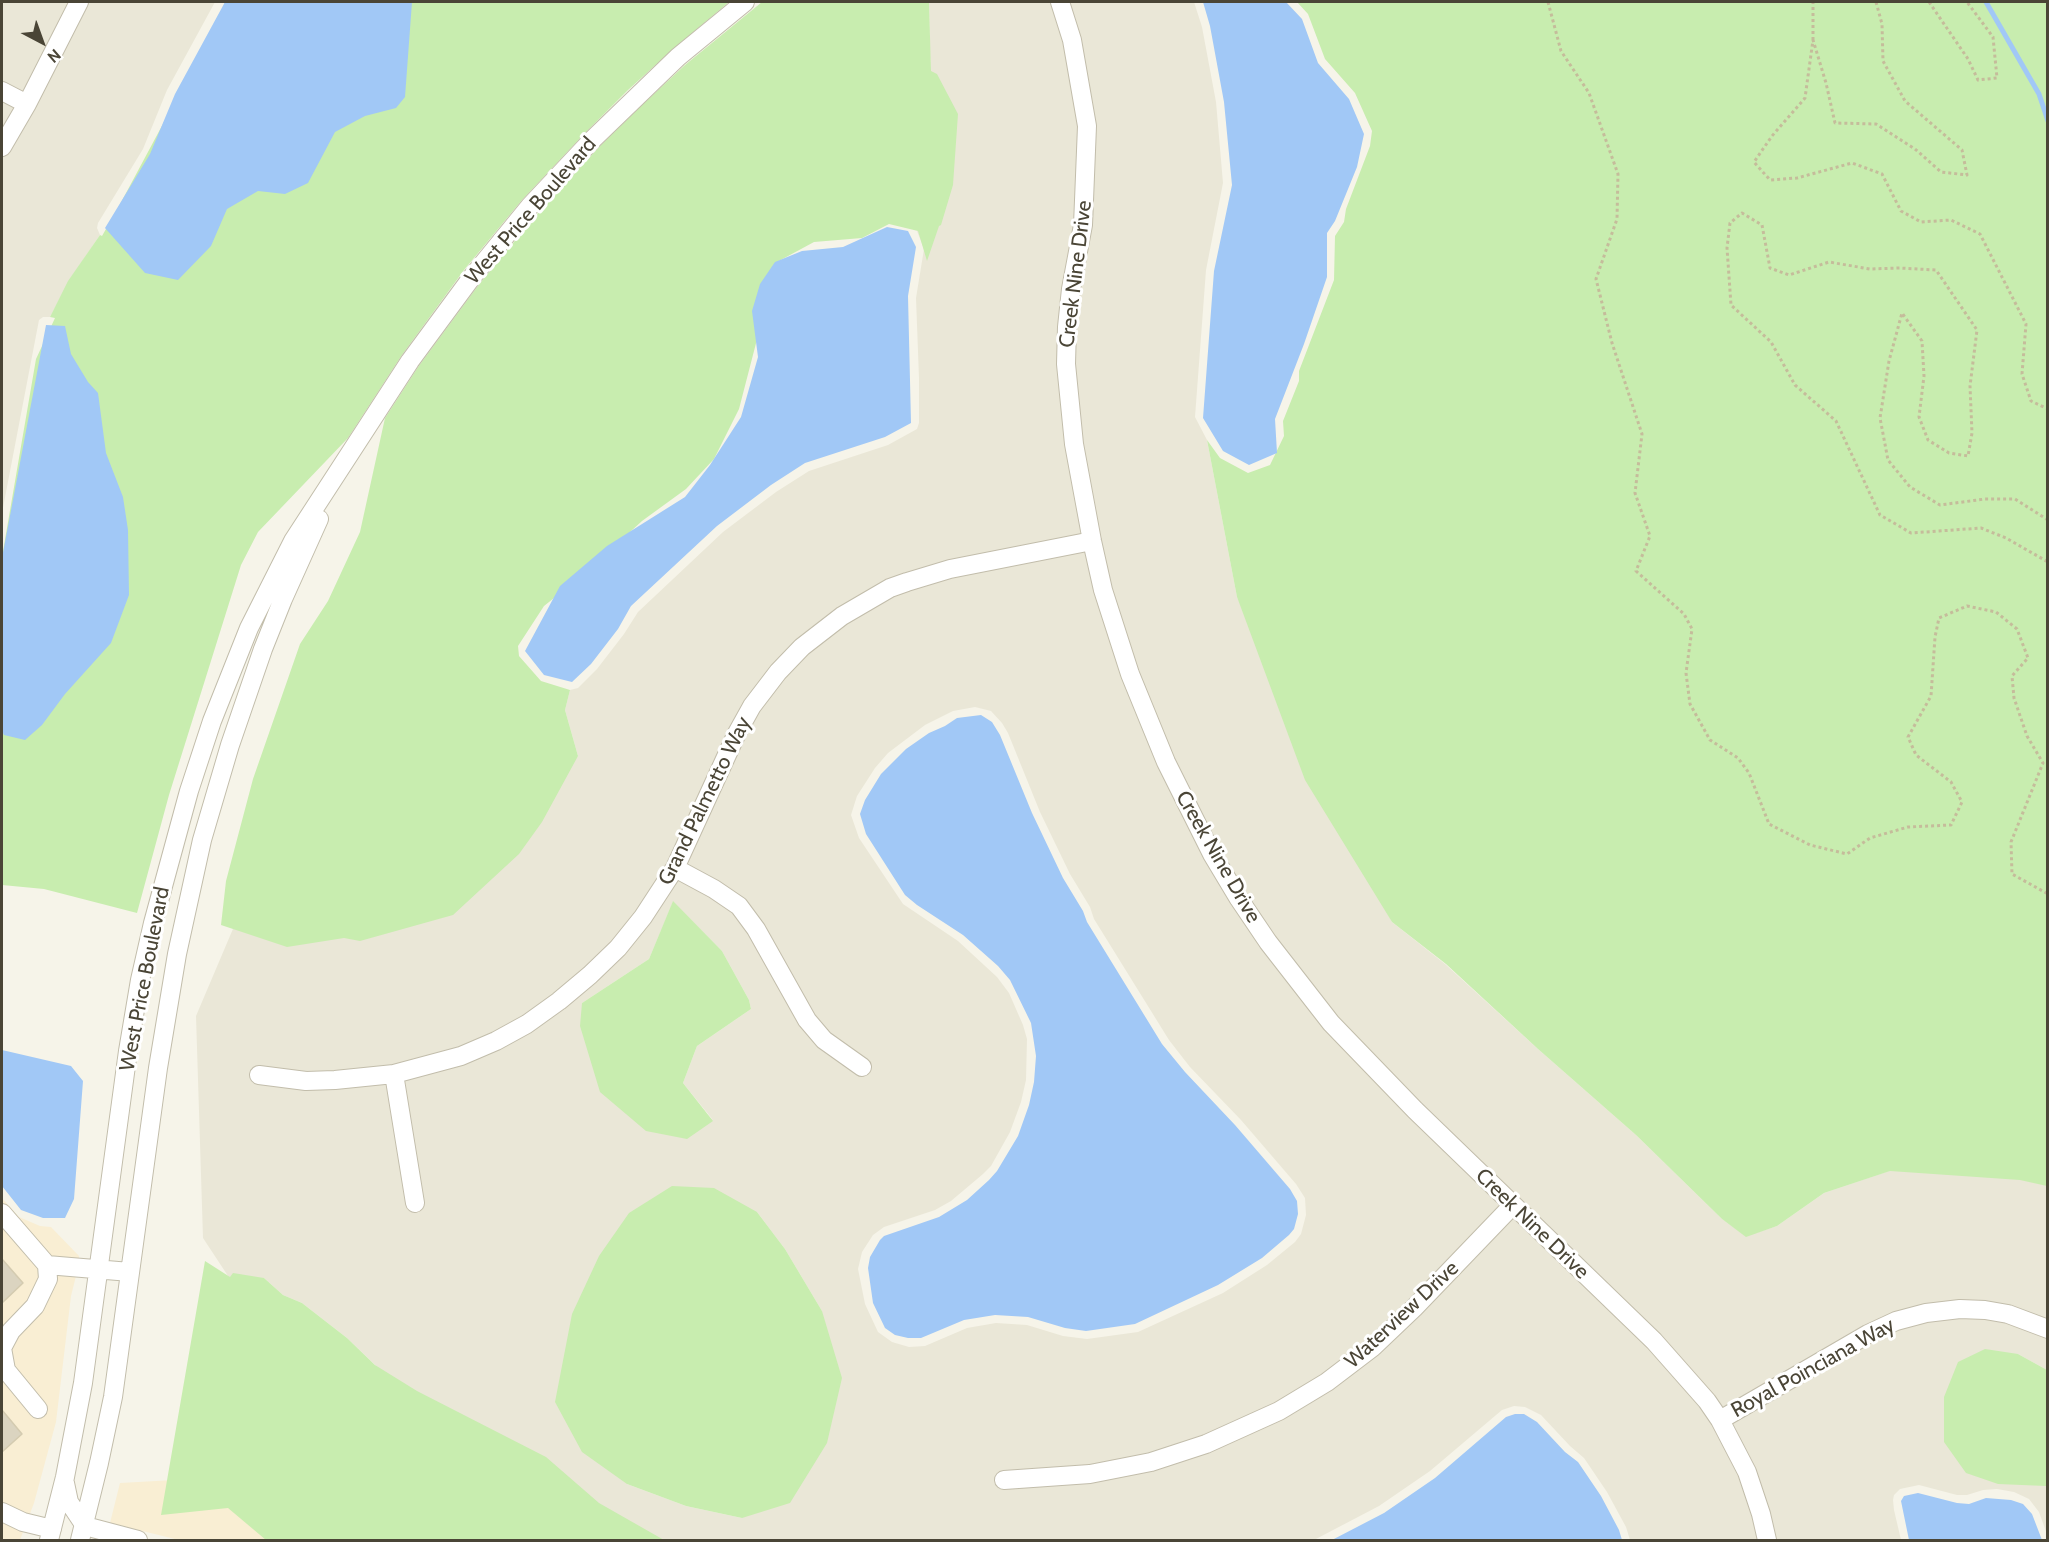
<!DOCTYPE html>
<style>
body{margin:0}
#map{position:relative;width:2049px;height:1542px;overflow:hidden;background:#f6f4e9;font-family:Cabin,sans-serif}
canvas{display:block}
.frame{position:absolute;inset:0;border:3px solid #4a4536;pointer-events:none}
.north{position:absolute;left:12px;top:12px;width:60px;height:60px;-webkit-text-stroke:4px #fff;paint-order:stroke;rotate:139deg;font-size:16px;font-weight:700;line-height:24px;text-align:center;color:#4a4536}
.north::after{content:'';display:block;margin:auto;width:21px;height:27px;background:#4a4536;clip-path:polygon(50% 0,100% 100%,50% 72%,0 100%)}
</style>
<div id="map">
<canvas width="2049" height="1542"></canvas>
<div class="frame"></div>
<div class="north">N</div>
</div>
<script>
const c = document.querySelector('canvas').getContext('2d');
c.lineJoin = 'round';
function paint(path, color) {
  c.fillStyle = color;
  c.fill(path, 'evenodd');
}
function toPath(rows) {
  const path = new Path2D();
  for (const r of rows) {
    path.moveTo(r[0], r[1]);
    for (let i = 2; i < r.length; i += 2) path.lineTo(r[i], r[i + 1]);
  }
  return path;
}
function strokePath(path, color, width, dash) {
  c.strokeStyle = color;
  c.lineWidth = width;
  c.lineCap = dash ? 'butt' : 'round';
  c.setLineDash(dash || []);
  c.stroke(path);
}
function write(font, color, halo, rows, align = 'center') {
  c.font = font + ' Cabin,sans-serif';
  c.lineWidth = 6;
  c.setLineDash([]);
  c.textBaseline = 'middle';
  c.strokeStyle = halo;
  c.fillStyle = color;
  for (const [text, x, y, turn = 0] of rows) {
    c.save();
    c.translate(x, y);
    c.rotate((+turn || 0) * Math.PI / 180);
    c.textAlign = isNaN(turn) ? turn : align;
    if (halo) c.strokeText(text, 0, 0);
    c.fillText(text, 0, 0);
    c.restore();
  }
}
const residential = toPath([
 [2,2,215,2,167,90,143,149,98,223,97,228,100,235,69,281,50,317,43,317,39,320,2,513],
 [929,2,1194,2,1202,27,1216,102,1223,183,1206,270,1195,417,1207,440,1237,597,1392,922,1445,964,1538,1049,1636,1135,1722,1219,1746,1236,1777,1226,1824,1193,1898,1168,2047,1133,2047,1370,2018,1354,2046,1486,2047,1484,2047,1534,2039,1512,2029,1499,2014,1492,1997,1489,1983,1490,1967,1495,1957,1495,1919,1485,1900,1489,1894,1495,1893,1500,1894,1510,1901,1540,1630,1540,1626,1527,1607,1492,1584,1458,1570,1446,1541,1415,1525,1407,1514,1406,1502,1410,1430,1471,1379,1506,1314,1540,622,1540,394,1383,347,1338,302,1303,283,1295,264,1278,230,1279,203,1238,196,1016,241,910,578,756,565,710,570,690,578,688,597,669,624,634,638,612,723,532,776,492,809,471,888,445,917,429,919,423,919,378,916,298,924,249,917,231,924,231,931,98],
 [975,707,991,711,1002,723,1008,733,1040,812,1070,874,1090,907,1094,919,1169,1040,1190,1067,1241,1120,1296,1184,1305,1198,1306,1215,1301,1234,1295,1242,1267,1265,1223,1293,1138,1332,1087,1339,1063,1336,1027,1325,996,1323,967,1328,925,1346,909,1347,892,1342,878,1332,865,1304,858,1269,862,1252,873,1235,884,1227,935,1210,951,1201,983,1174,991,1166,1010,1132,1021,1102,1026,1080,1027,1039,1023,1025,1009,993,997,977,958,941,903,904,859,838,851,815,857,796,875,768,888,753,925,725,953,711],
 [673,902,722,951,749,1000,751,1009,697,1046,683,1083,713,1120,582,1003,649,959],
 [757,1212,785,1249,822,1311,742,1518,686,1506,627,1484]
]);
const commercial = toPath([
 [2,1198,19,1217,40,1226,51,1227,79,1256,79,1264,71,1296,56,1422,34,1503,20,1540,2,1540],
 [174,1480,201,1490,282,1540,179,1540,110,1523,120,1483]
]);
const green = toPath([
 [225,2,729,2,672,50,628,90,585,133,522,200,464,270,402,355,348,438,258,532,241,565,169,795,137,913,44,889,2,885,2,557,36,359,55,318,50,317,68,281,100,235,102,236,118,208,218,21],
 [762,2,929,2,931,71,937,74,958,114,953,185,941,225,939,226,927,261,918,231,889,224,862,238,814,242,777,262,739,409,714,459,686,489,642,521,583,575,544,606,518,646,519,656,541,681,570,690,565,710,578,756,542,822,519,854,453,915,360,941,344,938,287,947,221,925,226,881,253,779,300,644,328,601,360,532,385,418,418,367,480,283,538,213,599,147,642,105,685,65],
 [1297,2,2047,2,2047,1186,2020,1180,1890,1171,1824,1193,1777,1226,1746,1237,1722,1219,1636,1135,1538,1049,1446,964,1392,922,1305,780,1237,597,1207,440,1220,458,1248,473,1270,465,1284,436,1283,421,1299,381,1299,371,1334,280,1335,236,1344,222,1346,209,1370,146,1372,131,1355,93,1325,59,1308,14],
 [673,901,722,951,749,1000,751,1009,697,1046,683,1083,713,1121,687,1139,646,1131,600,1092,580,1026,582,1003,649,959],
 [672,1186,714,1188,757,1212,785,1249,822,1311,842,1378,827,1443,790,1503,742,1518,686,1506,627,1484,582,1452,555,1402,572,1314,599,1256,629,1213],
 [205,1261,230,1277,233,1273,264,1278,283,1295,302,1303,347,1338,375,1365,417,1391,546,1457,599,1503,664,1540,669,1540,266,1540,228,1508,161,1515],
 [1985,1349,2018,1354,2047,1370,2048,1484,2046,1486,1998,1484,1966,1473,1944,1442,1944,1397,1958,1362]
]);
const water = toPath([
 [225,2,412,2,405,97,396,108,365,116,335,132,308,183,285,194,258,191,227,209,211,246,178,280,145,273,105,228,150,154,175,94],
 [1203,2,1286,2,1302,19,1318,63,1349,99,1364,134,1357,167,1335,221,1327,233,1327,277,1304,344,1275,419,1277,453,1249,465,1223,451,1203,418,1214,271,1232,185,1224,102,1210,26],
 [887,227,908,231,916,247,908,296,911,423,885,437,805,463,771,485,717,526,631,606,618,629,591,664,572,682,544,675,525,651,560,586,607,546,685,497,710,465,741,417,758,357,752,311,760,284,775,262,802,251,843,247],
 [46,325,65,326,71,354,88,382,98,393,106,453,123,497,128,530,129,595,111,643,65,694,42,725,25,740,4,735,2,731,2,558],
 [981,715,992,722,1000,735,1032,813,1063,878,1083,911,1087,922,1162,1044,1185,1072,1235,1125,1290,1189,1297,1201,1298,1214,1294,1229,1289,1235,1262,1258,1218,1285,1135,1324,1086,1331,1065,1328,1028,1317,995,1315,964,1320,921,1338,908,1338,895,1335,885,1328,873,1303,868,1268,870,1257,880,1240,884,1236,939,1217,967,1200,989,1180,997,1171,1018,1136,1029,1105,1034,1082,1036,1056,1031,1023,1010,980,998,966,963,935,917,905,905,895,866,834,860,814,865,800,881,774,906,749,929,733,945,726,957,718],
 [2,1050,71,1066,83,1081,74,1199,65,1218,43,1218,21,1210,2,1186],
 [1515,1414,1524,1414,1537,1422,1565,1452,1578,1462,1601,1496,1619,1530,1622,1540,1332,1540,1384,1513,1435,1478,1506,1417],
 [1918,1493,1957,1503,1969,1504,1986,1498,2011,1500,2023,1504,2032,1514,2042,1540,1909,1540,1901,1501,1904,1496]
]);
const stream = toPath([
 [1986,2,2039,94,2048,121]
]);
const building = toPath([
 [2,1259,23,1283,2,1303,2,1259],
 [2,1410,22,1434,2,1452,2,1410]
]);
const path = toPath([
 [1548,2,1561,51,1589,93,1618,174,1617,219,1596,279,1612,343,1642,434,1635,493,1650,536,1636,571,1684,614,1692,629,1686,673,1690,704,1710,740,1738,758,1749,773,1769,824,1810,845,1847,854,1870,838,1908,827,1951,825,1962,802,1951,782,1916,755,1908,737,1931,696,1935,637,1939,618,1967,606,1996,612,2017,629,2028,658,2012,676,2014,698,2027,736,2043,763,2011,842,2012,874,2048,894],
 [1876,2,1882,24,1883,61,1905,101,1962,150,1967,175,1941,172,1915,149,1876,124,1835,123,1826,83,1813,40,1805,98,1772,136,1754,162,1770,180,1797,178,1852,163,1882,174,1901,211,1921,222,1951,220,1980,234,2026,324,2022,374,2031,401,2048,409],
 [1929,2,1968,59,1978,80,1997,78,1993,37,1967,2],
 [1813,40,1813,2],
 [2048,520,2015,499,1985,499,1940,505,1910,487,1888,460,1880,418,1889,361,1902,313,1922,341,1924,376,1919,417,1928,440,1949,453,1968,456,1972,433,1970,386,1977,330,1936,270,1900,268,1870,269,1829,262,1789,275,1770,268,1762,225,1742,213,1730,223,1727,248,1731,305,1771,342,1795,385,1836,421,1880,515,1911,533,1981,528,2006,538,2048,562]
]);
const minor = toPath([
 [1060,2,1072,40,1087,126,1083,225,1071,289,1067,327,1066,364,1074,444,1092,541,1103,590,1130,674,1166,762,1212,854,1239,899,1268,942,1331,1023,1415,1110,1654,1341,1707,1401,1720,1420,1747,1472,1761,1514,1767,1540],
 [2,91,27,104],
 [2,147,27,104,79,2],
 [675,868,714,889,739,906,756,929,807,1020,824,1040,862,1067],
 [394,1074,415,1203],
 [259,1075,306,1081,335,1080,394,1074,461,1056,496,1041,527,1024,559,1001,590,975,618,948,643,917,675,868,737,733,752,706,778,672,802,647,842,616,890,588,907,582,950,569,1092,541],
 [2,1213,47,1265,130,1272],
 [38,1409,6,1370,2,1348,11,1331,35,1306,48,1279,47,1265],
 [1720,1420,1868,1334,1896,1321,1926,1313,1960,1309,1985,1310,2008,1314,2048,1329],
 [1004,1480,1090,1474,1151,1462,1206,1444,1279,1411,1327,1382,1373,1347,1414,1308,1512,1206],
 [65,1483,69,1502,85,1526,138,1540],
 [2,1512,23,1522,52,1529],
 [49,1540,65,1477,83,1383,128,1051,140,980,153,923,189,791,212,721,249,628,293,541,410,361,472,277,530,206,592,140,678,57,745,2],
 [80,1540,99,1463,113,1397,158,1068,177,954,202,840,230,745,263,649,283,599,319,519]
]);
const streetNames = [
 ["West Price Boulevard",531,211,-49],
 ["Creek Nine Drive",1076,274,-83],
 ["Grand Palmetto Way",705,801,-64],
 ["Creek Nine Drive",1218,857,60],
 ["West Price Boulevard",145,979,-79],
 ["Creek Nine Drive",1532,1224,44],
 ["Waterview Drive",1402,1315,-43],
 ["Royal Poinciana Way",1813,1368,-29]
];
paint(residential, '#eae7d7');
paint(commercial, '#f9eed3');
paint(green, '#c8edaf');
paint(water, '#a1c8f6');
strokePath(stream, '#a1c8f6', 5);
paint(building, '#dbd4c0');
strokePath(building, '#d4cbb0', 1.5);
strokePath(minor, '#c2bdab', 20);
strokePath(path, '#c5bc9b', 3, [3, 3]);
strokePath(minor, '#fff', 18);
write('21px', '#4a4536', '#fff', streetNames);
</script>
